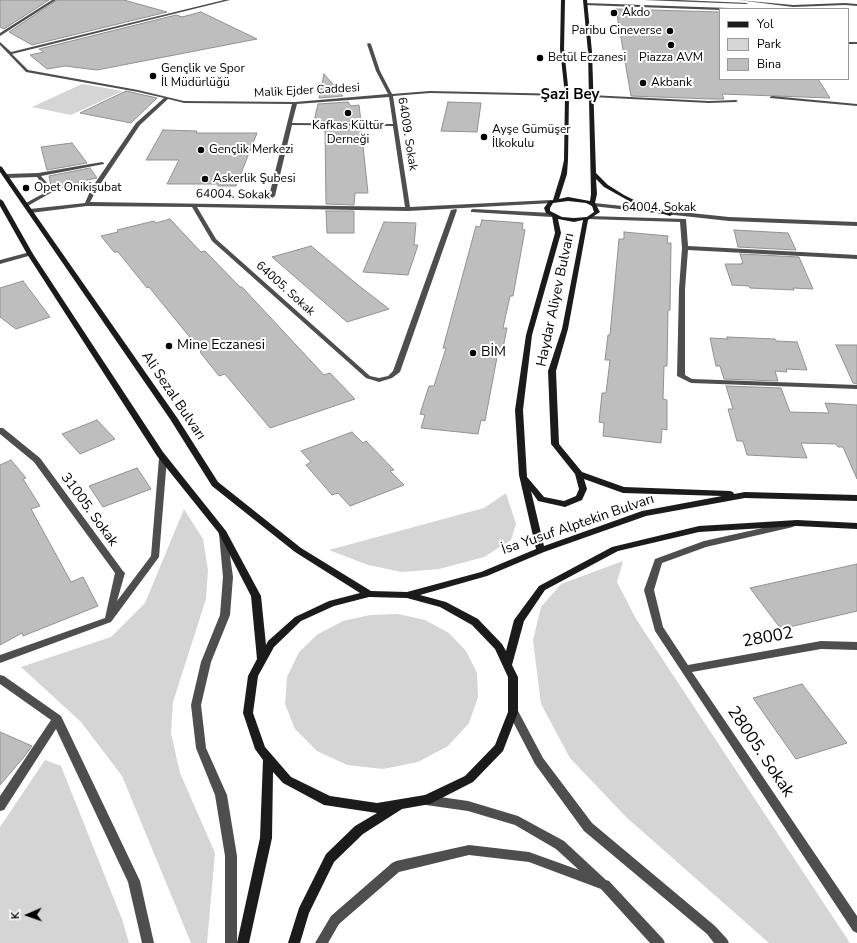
<!DOCTYPE html>
<meta charset="utf-8">
<style>
body{margin:0}
#map{position:relative;width:857px;height:943px;overflow:hidden;background:#fff;font-family:"Nunito Sans",sans-serif}
canvas{display:block}
.legend{position:absolute;left:719px;top:8px;width:130px;height:72px;box-sizing:border-box;background:#fff;border:1px solid #999;margin:0;padding:5px 7px;list-style:none;font-size:12px;color:#000}
.legend li{display:flex;align-items:center;gap:8px;height:20px}
.legend b{width:20px;border:1px solid #999}
.north{position:absolute;left:8px;top:895px;width:40px;height:40px;-webkit-text-stroke:3px #fff;paint-order:stroke;rotate:268deg;font-size:11px;font-weight:700;line-height:16px;text-align:center;color:#000}
.north::after{content:'';display:block;margin:auto;width:14px;height:18px;background:#000;clip-path:polygon(50% 0,100% 100%,50% 72%,0 100%)}
</style>
<div id="map">
<canvas width="857" height="943"></canvas>
<ul class="legend">
<li><b style="height:5px;background:#1b1b1b"></b>Yol</li>
<li><b style="height:11px;background:#d5d5d5"></b>Park</li>
<li><b style="height:11px;background:#bebebe"></b>Bina</li>
</ul>
<div class="north">K</div>
</div>
<script>
const c = document.querySelector('canvas').getContext('2d');
c.lineJoin = 'round';
function paint(path, color) {
  c.fillStyle = color;
  c.fill(path, 'evenodd');
}
function toPath(rows) {
  const path = new Path2D();
  for (const r of rows) {
    path.moveTo(r[0], r[1]);
    for (let i = 2; i < r.length; i += 2) path.lineTo(r[i], r[i + 1]);
  }
  return path;
}
function strokePath(path, color, width, dash) {
  c.strokeStyle = color;
  c.lineWidth = width;
  c.lineCap = dash ? 'butt' : 'round';
  c.setLineDash(dash || []);
  c.stroke(path);
}
function write(font, color, halo, rows, align = 'center') {
  c.font = font + ' "Nunito Sans",sans-serif';
  c.lineWidth = 4;
  c.setLineDash([]);
  c.textBaseline = 'middle';
  c.strokeStyle = halo;
  c.fillStyle = color;
  for (const [text, x, y, turn = 0] of rows) {
    c.save();
    c.translate(x, y);
    c.rotate((+turn || 0) * Math.PI / 180);
    c.textAlign = isNaN(turn) ? turn : align;
    if (halo) c.strokeText(text, 0, 0);
    c.fillText(text, 0, 0);
    c.restore();
  }
}
const green = toPath([
 [82,84,123,91,71,115,32,107],
 [506,493,516,524,511,540,484,557,439,569,402,572,368,565,329,550,484,508],
 [184,509,203,539,208,570,206,599,173,702,171,733,180,773,215,853,207,943,191,943,122,776,81,722,21,667,111,637,145,603],
 [623,561,617,582,636,619,850,943,769,943,626,817,570,758,541,704,533,640,541,607,561,584],
 [398,614,425,620,449,633,466,651,477,673,478,697,469,723,448,746,418,762,383,769,347,765,317,751,295,729,285,704,287,677,299,652,318,634,343,621,370,615],
 [45,760,61,766,122,919,129,943,0,943,0,827]
]);
const building = toPath([
 [0,0,49,0,4,29,0,27,0,0],
 [57,0,124,0,167,12,32,45,9,32,57,0],
 [616,9,720,12,720,79,818,79,830,98,722,94,724,99,711,99,631,96,616,9],
 [201,12,257,39,97,70,65,66,47,69,30,55,44,52,39,49,176,15,182,17,201,12],
 [324,74,343,96,319,98,324,74],
 [126,91,157,98,131,123,80,113,126,91],
 [348,102,351,106,359,105,361,122,314,121,318,104,348,102],
 [448,102,481,103,477,132,441,131,448,102],
 [325,127,361,127,368,193,355,193,354,205,326,204,325,127],
 [163,130,197,131,196,133,257,133,236,186,218,186,218,184,167,184,179,160,146,160,163,130],
 [72,143,87,163,47,170,41,147,72,143],
 [90,168,97,178,78,182,80,184,54,189,51,186,49,176,90,168],
 [326,211,354,211,354,233,327,233,326,211],
 [170,219,201,252,205,251,240,287,242,287,324,375,330,373,355,399,270,428,225,374,219,376,200,352,201,351,149,287,147,288,118,252,114,252,101,236,118,232,117,230,154,221,156,223,170,219],
 [482,220,523,223,522,229,525,230,513,296,510,296,503,328,507,328,502,353,498,352,485,421,481,420,478,434,421,428,425,415,420,414,429,386,434,386,446,348,443,348,476,226,480,227,482,220],
 [384,222,416,223,414,245,418,245,408,275,363,272,384,222],
 [734,230,788,233,796,250,738,247,734,230],
 [624,232,668,236,667,243,671,243,670,310,668,310,667,366,664,366,663,399,667,400,667,430,662,429,661,443,603,436,604,423,599,422,602,393,606,393,610,360,605,360,608,335,610,335,619,239,624,239,624,232],
 [311,246,358,285,389,309,347,322,272,257,311,246],
 [740,254,799,257,813,289,793,288,794,290,750,288,749,286,732,285,725,264,742,264,741,263,743,263,740,254],
 [23,281,50,317,16,329,0,317,0,288,23,281],
 [727,337,775,339,776,341,797,342,807,370,786,369,787,372,775,371,778,381,724,379,720,366,716,366,710,338,728,339,727,337],
 [836,345,857,345,857,384,853,383,836,345],
 [726,386,781,388,790,412,829,413,825,403,857,405,857,479,843,447,838,447,836,444,801,443,807,458,747,455,743,441,737,441,728,409,733,409,726,386],
 [97,420,115,439,80,454,62,434,97,420],
 [352,432,363,443,366,441,394,470,390,471,404,485,350,506,338,493,332,495,306,465,311,462,301,451,352,432],
 [11,460,26,478,23,479,40,506,31,509,71,582,83,577,98,606,23,636,22,633,0,645,0,465,11,460],
 [137,468,151,489,103,507,89,486,137,468],
 [857,564,857,611,781,629,750,588,857,564],
 [802,684,847,743,796,759,753,698,802,684],
 [0,732,32,746,24,757,0,785,0,732]
]);
const lane = toPath([
 [590,95,709,101,736,100,738,101,736,102,709,103,592,97,590,96,590,95],
 [772,96,857,104,857,106,770,98,770,97,772,96],
 [102,162,104,163,104,164,41,176,54,191,26,207,23,205,24,204,48,191,37,177,6,178,3,176,6,174,38,173,102,162]
]);
const street = toPath([
 [52,0,56,0,0,36,0,33,52,0],
 [224,0,230,0,12,54,28,70,138,90,184,101,295,102,388,94,376,71,367,44,369,43,371,44,380,71,392,94,430,91,567,94,569,95,567,96,430,93,393,96,410,207,551,200,554,202,553,203,408,211,197,207,216,239,370,376,379,378,388,376,393,371,451,210,456,209,457,210,400,372,392,378,379,382,366,378,212,241,192,207,87,206,30,213,27,211,30,209,85,203,91,189,136,123,164,98,138,92,26,72,0,45,0,42,11,52,224,0],
 [389,97,393,124,292,123,297,104,389,97],
 [168,99,184,103,292,104,269,196,272,198,275,196,292,125,393,126,405,207,90,202,97,189,140,125,168,99],
 [643,0,679,0,748,3,746,4,643,0],
 [738,0,793,5,845,3,857,4,857,6,845,5,793,7,738,0],
 [585,3,729,8,731,9,720,10,584,5,585,3],
 [848,42,857,42,857,44,848,44,848,42],
 [594,203,729,217,857,222,857,226,729,221,592,206,591,205,594,203],
 [473,209,552,213,555,215,552,217,471,212,471,210,473,209],
 [589,216,686,219,688,246,857,255,857,259,688,250,685,289,685,375,692,379,857,385,857,389,691,383,677,376,679,289,682,248,680,222,587,219,586,218,589,216],
 [30,252,33,254,32,255,0,264,0,260,30,252],
 [0,428,3,428,40,458,123,571,125,573,117,601,151,556,159,458,163,456,167,458,159,557,111,622,0,663,0,655,105,618,115,573,34,462,0,434,0,428],
 [790,522,794,525,793,527,706,547,662,563,654,590,663,627,688,665,821,641,857,642,857,650,821,649,692,672,857,916,857,933,853,931,655,631,644,590,655,559,704,541,790,522],
 [223,531,226,532,227,534,233,577,230,615,211,662,201,705,206,748,227,795,237,856,237,943,225,943,225,856,215,795,196,748,191,705,201,662,220,615,223,577,219,534,220,532,223,531],
 [0,675,4,676,61,716,140,881,154,943,142,943,128,882,56,729,4,810,0,811,0,796,51,720,0,684,0,675],
 [513,708,517,709,543,758,592,823,715,926,727,939,729,943,714,943,707,934,584,831,535,764,508,712,509,709,513,708],
 [426,795,468,801,518,816,564,841,606,880,609,881,663,939,665,943,650,943,601,889,529,862,469,855,399,872,339,924,328,943,315,943,331,916,392,863,396,861,469,845,529,852,579,870,556,849,515,825,468,811,426,805,422,804,420,800,422,796,426,795]
]);
const secondary = toPath([
 [561,0,565,0,564,49,569,95,568,160,567,174,559,199,568,197,590,201,591,194,588,52,583,0,587,0,592,52,596,173,608,185,624,195,642,204,673,214,670,216,638,206,604,187,596,179,597,194,595,203,600,212,588,220,568,329,556,371,559,444,582,472,624,487,730,491,733,492,734,494,745,492,857,495,857,501,745,498,646,516,544,552,487,576,420,595,446,602,478,619,502,644,506,651,514,620,539,586,612,547,699,526,797,520,857,523,857,529,797,526,699,532,618,551,545,590,524,621,512,665,518,677,518,712,503,751,473,782,430,804,402,809,363,834,334,862,309,913,300,943,288,943,299,908,326,854,355,826,377,813,324,805,283,783,273,772,272,838,249,943,237,943,260,838,263,760,255,749,243,713,248,676,257,659,251,596,218,532,157,456,27,254,0,206,0,199,3,201,33,254,163,452,226,531,261,596,266,645,268,641,295,617,329,601,360,593,295,552,212,486,170,419,0,172,0,166,2,167,178,419,218,482,301,548,371,591,407,592,481,572,536,549,519,475,515,410,526,335,555,233,552,216,546,213,544,208,549,201,553,200,561,174,564,160,565,95,560,49,561,0],
 [568,201,586,203,592,206,594,212,587,217,574,218,562,217,550,211,550,208,553,203,568,201],
 [558,219,574,222,583,220,562,329,548,371,551,444,575,474,579,489,576,496,564,501,544,497,527,477,523,410,532,335,561,233,558,219],
 [584,479,623,493,722,496,642,511,544,546,531,491,538,501,565,507,582,500,587,489,584,479],
 [369,597,407,598,440,607,472,625,495,649,508,677,508,712,495,745,465,776,425,795,377,803,330,796,291,777,265,747,253,713,258,676,274,647,301,621,334,606,369,597]
]);
const markers = [
 [614,13,4,"#000"],
 [670,31,4,"#000"],
 [671,45,4,"#000"],
 [540,58,4,"#000"],
 [153,76,4,"#000"],
 [643,83,4,"#000"],
 [348,113,4,"#000"],
 [484,137,4,"#000"],
 [201,150,4,"#000"],
 [205,179,4,"#000"],
 [26,188,4,"#000"],
 [169,346,4,"#000"],
 [473,353,4,"#000"]
];
const farPoinames = [
 ["Akdo",622,13],
 ["Paribu Cineverse",662,31,"right"],
 ["Betül Eczanesi",548,58],
 ["Piazza AVM",671,58,"center"],
 ["Gençlik ve Spor",161,69],
 ["İl Müdürlüğü",161,83],
 ["Akbank",651,83],
 ["Kafkas Kültür",348,126,"center"],
 ["Derneği",348,140,"center"],
 ["Ayşe Gümüşer",492,130],
 ["İlkokulu",492,144],
 ["Gençlik Merkezi",209,150],
 ["Askerlik Şubesi",213,179],
 ["Opet Onikişubat",34,188]
];
const farStreetnames = [
 ["Malik Ejder Caddesi",307,91,-3],
 ["64009. Sokak",407,134,81],
 ["64004. Sokak",233,195,1],
 ["64004. Sokak",659,208],
 ["64005. Sokak",285,289,42]
];
const streetNames = [
 ["Haydar Aliyev Bulvarı",556,300,-78],
 ["Ali Sezal Bulvarı",173,396,56],
 ["31005. Sokak",89,510,54],
 ["İsa Yusuf Alptekin Bulvarı",578,525,-19]
];
const poiNames = [
 ["Mine Eczanesi",177,346],
 ["BİM",481,353]
];
const farDistrictnames = [
 ["Şazi Bey",570,95]
];
const nearStreetnames = [
 ["28002",768,638,-10],
 ["28005. Sokak",760,752,56]
];
paint(green, '#d5d5d5');
paint(building, '#bebebe');
strokePath(building, '#929292', 1);
paint(lane, '#4e4e4e');
paint(street, '#4e4e4e');
paint(secondary, '#1b1b1b');
for (const [x, y, r, color] of markers) {
  const dot = new Path2D();
  dot.arc(x, y, r, 0, 2 * Math.PI);
  c.fillStyle = color;
  c.fill(dot);
  strokePath(dot, '#fff', 1.5);
}
write('12px', '#000', '#fff', farPoinames, 'left');
write('12px', '#000', '#fff', farStreetnames);
write('14px', '#000', '#fff', streetNames);
write('14px', '#000', '#fff', poiNames, 'left');
write('bold 15px', '#000', '#fff', farDistrictnames);
write('17px', '#000', '#fff', nearStreetnames);
</script>
